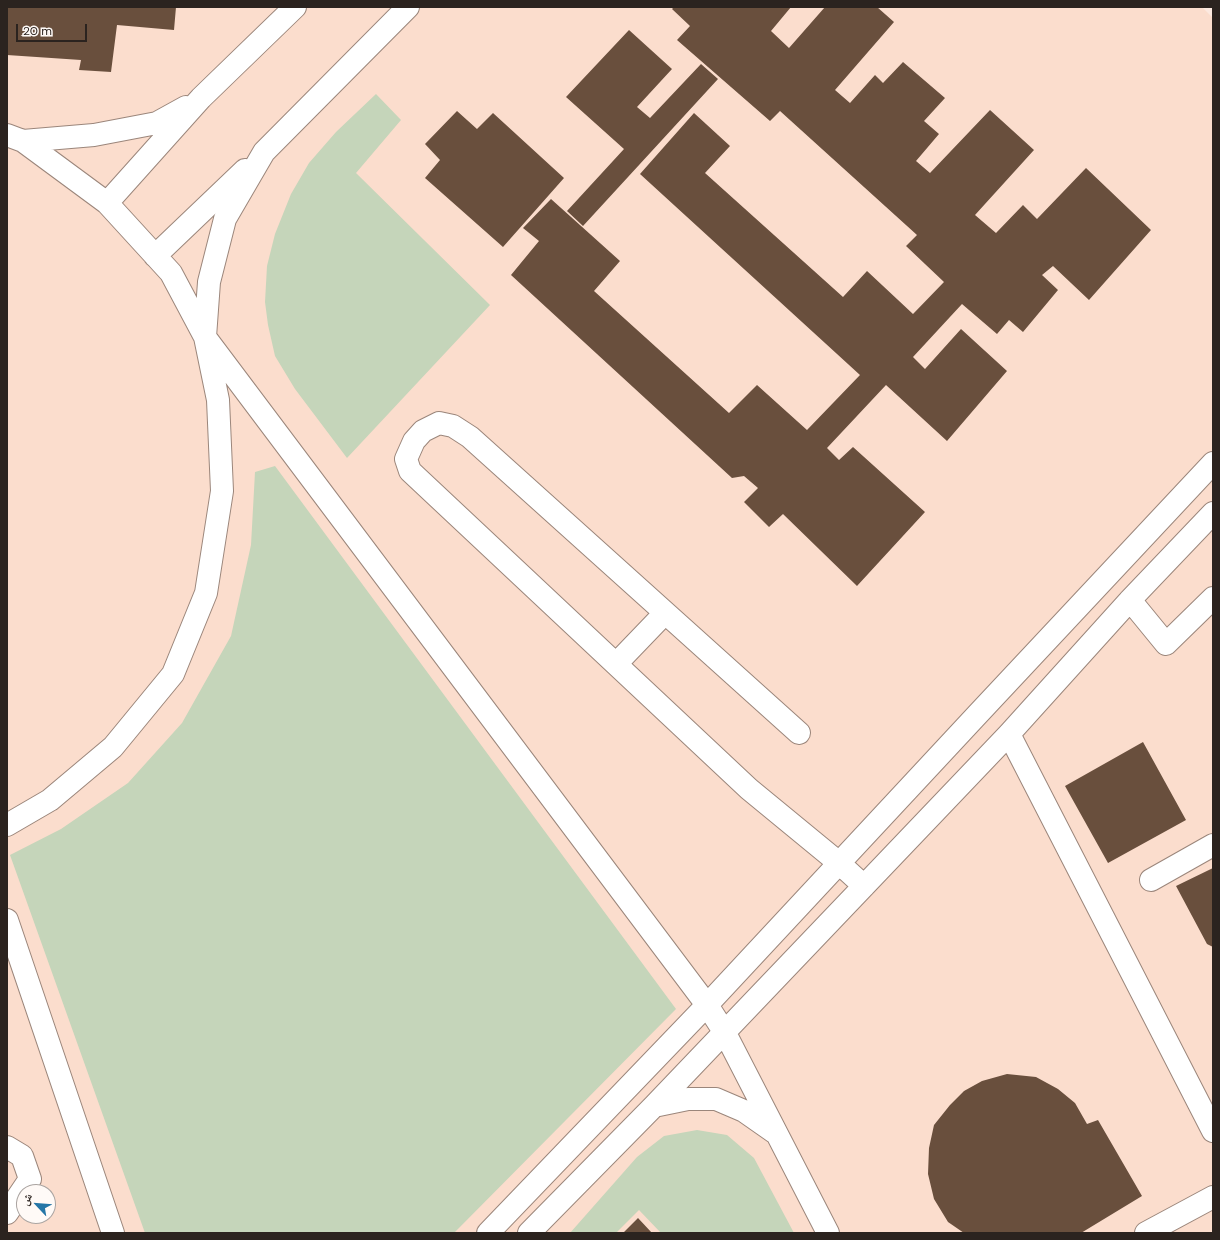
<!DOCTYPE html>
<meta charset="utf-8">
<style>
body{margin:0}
#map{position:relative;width:1220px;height:1240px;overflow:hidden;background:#fce9e0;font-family:"DM Sans","Noto Naskh Arabic",sans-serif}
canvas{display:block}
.frame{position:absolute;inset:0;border:8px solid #2b231f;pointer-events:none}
.north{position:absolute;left:16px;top:1184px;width:40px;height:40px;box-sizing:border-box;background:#fffaf7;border:1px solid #aaa4a1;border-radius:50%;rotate:296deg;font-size:11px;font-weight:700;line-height:16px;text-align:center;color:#2b231f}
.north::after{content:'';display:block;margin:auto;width:14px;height:18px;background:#2576a7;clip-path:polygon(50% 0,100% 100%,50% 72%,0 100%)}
.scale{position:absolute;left:16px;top:24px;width:71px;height:18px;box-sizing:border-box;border:2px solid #2b231f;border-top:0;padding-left:5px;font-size:12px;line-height:14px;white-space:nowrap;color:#2b231f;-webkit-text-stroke:3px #fffaf7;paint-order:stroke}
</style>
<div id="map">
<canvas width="1220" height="1240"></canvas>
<div class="frame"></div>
<div class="north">ش</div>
<div class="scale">20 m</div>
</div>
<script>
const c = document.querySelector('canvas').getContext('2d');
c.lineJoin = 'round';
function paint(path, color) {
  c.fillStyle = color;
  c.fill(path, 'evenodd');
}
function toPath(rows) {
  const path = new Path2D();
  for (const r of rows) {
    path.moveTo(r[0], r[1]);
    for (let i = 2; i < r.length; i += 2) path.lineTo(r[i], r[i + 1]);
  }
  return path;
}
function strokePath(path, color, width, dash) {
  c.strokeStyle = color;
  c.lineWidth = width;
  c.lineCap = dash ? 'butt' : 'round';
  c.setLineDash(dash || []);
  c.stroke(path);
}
const built = toPath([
 [7,7,1202,7,1213,18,1213,1233,7,1233],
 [24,1192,48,1192,48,1216,24,1216]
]);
const green = toPath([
 [376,94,401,120,356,173,490,305,347,458,295,389,275,356,268,325,265,302,267,266,275,234,291,194,309,163,336,132],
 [275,466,676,1009,454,1233,145,1233,10,855,61,829,128,783,182,723,231,636,251,545,255,472],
 [697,1130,727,1135,754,1158,794,1233,661,1233,639,1210,616,1233,570,1233,637,1157,664,1136]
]);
const building = toPath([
 [7,7,176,7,174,30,117,25,111,72,79,70,81,60,7,55],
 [674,7,791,7,771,31,789,48,825,7,877,7,894,22,835,90,850,103,875,75,883,83,903,62,945,98,924,121,939,134,916,161,930,173,990,110,1034,150,975,215,996,233,1023,205,1037,219,1086,168,1151,230,1089,300,1053,266,1042,275,1058,290,1023,332,1009,320,997,334,962,304,913,357,925,369,961,329,1007,371,947,441,886,385,827,448,839,460,853,447,925,512,857,586,783,514,769,527,744,502,758,488,744,476,732,478,511,275,539,241,523,228,551,199,620,261,594,291,729,413,757,385,807,430,860,375,640,174,694,113,730,146,705,173,843,297,867,271,913,314,944,282,906,246,917,235,780,111,770,121,677,40,690,26,672,9],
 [629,30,672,69,637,107,650,118,701,64,718,79,583,226,567,211,624,149,566,97],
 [457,111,477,129,493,113,564,178,503,247,425,178,440,160,425,144],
 [1143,742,1186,820,1108,863,1065,786],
 [1213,868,1213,947,1207,944,1176,886],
 [1007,1074,1036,1077,1058,1089,1075,1103,1087,1124,1098,1120,1142,1196,1081,1233,964,1233,948,1222,934,1199,928,1174,929,1148,934,1125,950,1105,964,1091,982,1081],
 [638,1218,652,1233,623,1233]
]);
const minor = toPath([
 [408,7,264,152,225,219,209,282,205,337,707,1005,725,1033,828,1233],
 [7,135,23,141,107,203,171,273,205,337,218,400,222,491,206,593,173,674,113,747,50,800,7,825],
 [23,141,94,135,157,123,186,107],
 [107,203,201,98,295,7],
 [155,256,245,170],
 [1130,600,1166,644,1213,598],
 [616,664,665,613],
 [799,733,470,437,453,426,439,423,423,431,414,441,406,459,410,471,749,789,839,863,864,886],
 [1009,734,1213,1131],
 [1151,880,1213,845],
 [7,920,113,1233],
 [654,1106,688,1099,716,1099,744,1111,774,1132],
 [7,1147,22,1156,30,1179,7,1213],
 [488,1233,707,1005,977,715,1213,463],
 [529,1233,654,1106,864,886,1009,734,1130,600,1213,513],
 [1146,1233,1213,1197]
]);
paint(built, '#fbddcd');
paint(green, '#c5d5ba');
paint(building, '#694f3d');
strokePath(minor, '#9b867b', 24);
strokePath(minor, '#fff', 22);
</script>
